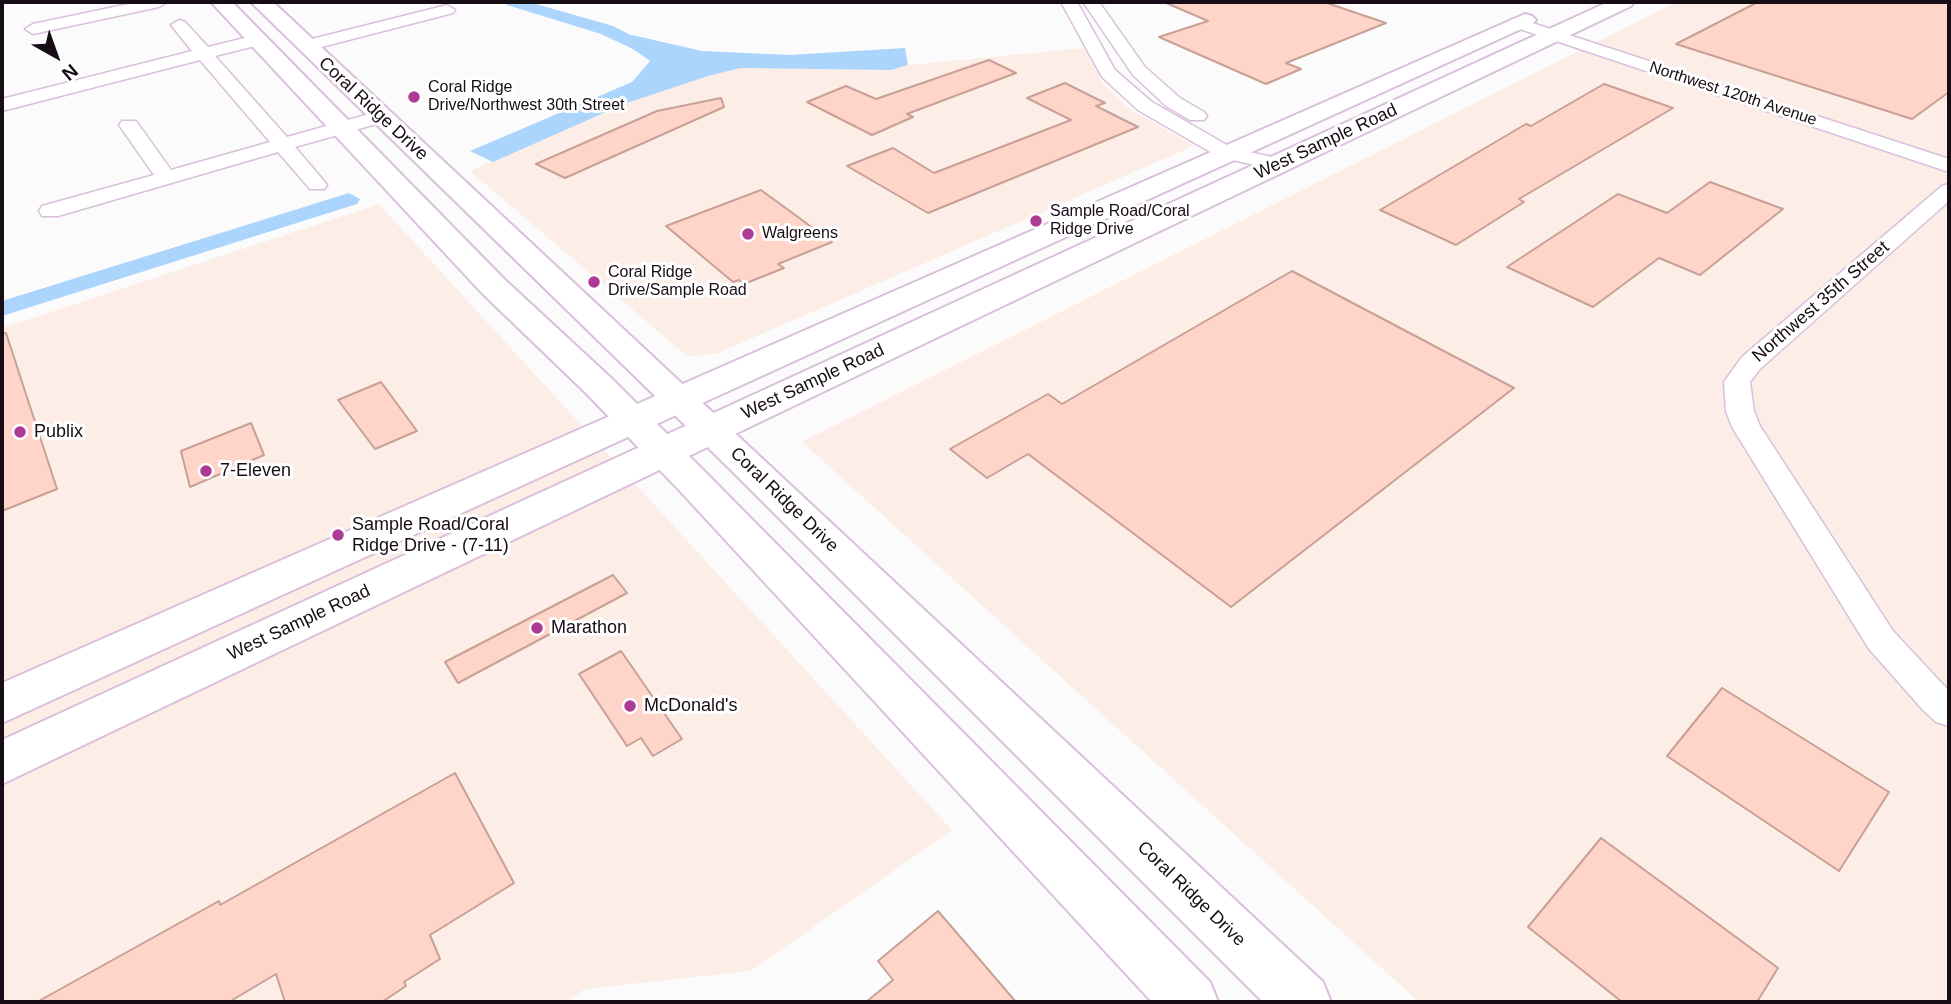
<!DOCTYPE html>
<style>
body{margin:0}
#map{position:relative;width:1951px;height:1004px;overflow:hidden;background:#fbfbfb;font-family:Arial,sans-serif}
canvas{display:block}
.frame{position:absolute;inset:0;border:4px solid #170d17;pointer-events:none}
.north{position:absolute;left:21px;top:21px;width:70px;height:70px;-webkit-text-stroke:5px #fff;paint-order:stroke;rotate:140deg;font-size:19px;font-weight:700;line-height:28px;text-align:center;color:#170d17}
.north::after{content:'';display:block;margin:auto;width:24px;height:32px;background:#170d17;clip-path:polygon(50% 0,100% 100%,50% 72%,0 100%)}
</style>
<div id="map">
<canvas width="1951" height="1004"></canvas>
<div class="frame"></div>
<div class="north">N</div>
</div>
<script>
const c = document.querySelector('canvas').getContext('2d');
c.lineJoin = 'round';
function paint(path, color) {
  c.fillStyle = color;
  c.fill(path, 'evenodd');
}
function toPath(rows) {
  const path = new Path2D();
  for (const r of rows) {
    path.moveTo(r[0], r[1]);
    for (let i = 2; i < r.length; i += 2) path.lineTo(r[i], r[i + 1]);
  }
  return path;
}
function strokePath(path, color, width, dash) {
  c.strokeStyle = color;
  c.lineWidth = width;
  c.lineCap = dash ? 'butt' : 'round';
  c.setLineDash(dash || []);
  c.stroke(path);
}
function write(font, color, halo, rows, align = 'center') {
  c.font = font + ' Arial,sans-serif';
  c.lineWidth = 6;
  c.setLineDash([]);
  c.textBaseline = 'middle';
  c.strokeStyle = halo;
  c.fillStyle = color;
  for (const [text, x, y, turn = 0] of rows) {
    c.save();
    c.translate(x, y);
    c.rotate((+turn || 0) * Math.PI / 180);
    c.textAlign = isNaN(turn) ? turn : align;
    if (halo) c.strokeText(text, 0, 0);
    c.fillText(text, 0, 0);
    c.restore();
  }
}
const commercial = toPath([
 [1676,2,1949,2,1949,1002,1419,1002,802,442],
 [1084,48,1103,84,1130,109,1194,146,718,353,688,357,470,171,624,104,708,76,741,68,891,70,908,65],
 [379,204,952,830,751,971,585,989,566,1002,2,1002,2,328]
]);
const water = toPath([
 [632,35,702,51,790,55,905,48,908,65,891,70,741,68,708,76,624,104,493,162,470,151,632,82,650,61,619,39]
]);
const canal = toPath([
 [505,2,529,2,613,26,667,54,664,58,652,58,601,34,507,5,505,2],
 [349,193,360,199,357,204,2,316,2,301,349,193]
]);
const building = toPath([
 [1164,2,1324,2,1386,23,1286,63,1301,69,1266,84,1159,37,1208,21,1164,2],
 [1758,2,1949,2,1949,92,1912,119,1676,44,1758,2],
 [989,60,1016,73,907,114,913,117,872,135,807,102,846,86,876,99,989,60],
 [1065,83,1105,103,1096,106,1138,127,928,213,847,166,893,148,934,173,1071,120,1027,98,1065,83],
 [1604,84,1673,108,1519,199,1524,202,1456,245,1380,210,1526,124,1531,126,1604,84],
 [721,98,724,107,565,178,536,164,657,111,721,98],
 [1710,182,1783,209,1700,275,1659,258,1593,307,1507,267,1618,194,1667,213,1710,182],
 [761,190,832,242,778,264,784,268,744,284,739,280,733,282,666,226,761,190],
 [1292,271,1514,388,1231,607,1028,454,987,478,950,449,1048,394,1062,404,1292,271],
 [6,333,57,489,2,511,2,334,6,333],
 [381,382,417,431,375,449,338,400,381,382],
 [251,423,264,455,190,487,181,451,251,423],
 [613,575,627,593,458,683,445,662,613,575],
 [621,651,682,739,653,756,641,738,627,746,579,674,621,651],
 [1722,688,1889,792,1839,871,1667,756,1722,688],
 [455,773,514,883,430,935,440,959,404,982,406,986,382,1002,285,1002,276,974,229,1002,37,1002,219,901,220,905,455,773],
 [1601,838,1778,968,1757,1002,1622,1002,1528,927,1601,838],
 [938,911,1016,1002,866,1002,893,980,878,961,938,911]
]);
const minor = toPath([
 [138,2,167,2,159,7,33,34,25,29,33,24,138,2],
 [1061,2,1077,2,1115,70,1152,102,1232,148,1285,160,1288,164,1285,168,1278,170,1219,157,1138,110,1102,77,1061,2],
 [1083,2,1099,2,1145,67,1180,98,1204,112,1207,116,1204,120,1190,120,1166,106,1133,75,1083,2],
 [447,5,455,10,453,13,306,51,297,46,300,42,447,5],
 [1517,18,1949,159,1949,172,1511,26,1511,20,1517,18],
 [179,20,185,22,208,47,257,35,263,36,265,40,263,44,215,56,287,137,380,111,390,117,387,121,295,147,324,181,327,185,324,189,310,189,278,152,58,216,42,216,39,211,42,206,154,175,119,125,122,121,136,121,171,170,270,142,200,60,2,111,2,99,192,51,171,25,179,20],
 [1949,184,1949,201,1760,369,1750,382,1754,411,1760,426,1893,631,1949,691,1949,726,1936,722,1923,710,1869,649,1732,427,1726,411,1724,382,1742,357,1942,186,1949,184]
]);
const secondary = toPath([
 [211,2,232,2,504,279,611,378,706,473,1210,982,1218,1002,1152,1002,680,491,587,394,482,293,211,2],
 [251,2,273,2,1323,982,1331,1002,1263,1002,728,467,251,2]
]);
const primary = toPath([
 [1608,2,1634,2,1631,6,2,784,2,740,1608,2],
 [1525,14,1532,16,1536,20,1532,24,2,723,2,683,1525,14]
]);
const markers = [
 [414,97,7,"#ad3b95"],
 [1036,221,7,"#ad3b95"],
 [748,234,7,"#ad3b95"],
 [594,282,7,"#ad3b95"],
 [20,432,7,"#ad3b95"],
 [206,471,7,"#ad3b95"],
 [338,535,7,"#ad3b95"],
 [537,628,7,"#ad3b95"],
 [630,706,7,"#ad3b95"]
];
const farPoinames = [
 ["Coral Ridge",428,88],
 ["Drive/Northwest 30th Street",428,106],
 ["Sample Road/Coral",1050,212],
 ["Ridge Drive",1050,230],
 ["Walgreens",762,234],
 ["Coral Ridge",608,273],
 ["Drive/Sample Road",608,291]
];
const farStreetnames = [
 ["Northwest 120th Avenue",1733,94,18]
];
const streetNames = [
 ["Coral Ridge Drive",373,109,43],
 ["West Sample Road",1326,142,-25],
 ["Northwest 35th Street",1821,302,-41],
 ["West Sample Road",813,382,-25],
 ["Coral Ridge Drive",784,500,44],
 ["West Sample Road",299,623,-25],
 ["Coral Ridge Drive",1191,894,44]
];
const poiNames = [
 ["Publix",34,432],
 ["7-Eleven",220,471],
 ["Sample Road/Coral",352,525],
 ["Ridge Drive - (7-11)",352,546],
 ["Marathon",551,628],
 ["McDonald's",644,706]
];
paint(commercial, '#fceee7');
paint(water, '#acd5fd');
paint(canal, '#acd5fd');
paint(building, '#fed5c8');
strokePath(building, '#c8a095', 2);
strokePath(minor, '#dabfdd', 3);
strokePath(secondary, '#dabfdd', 4);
strokePath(primary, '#dabfdd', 4);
paint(minor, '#fff');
paint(secondary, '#fff');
paint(primary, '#fff');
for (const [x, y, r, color] of markers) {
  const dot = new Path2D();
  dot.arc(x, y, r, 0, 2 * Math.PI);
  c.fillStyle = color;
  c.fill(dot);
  strokePath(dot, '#fff', 2.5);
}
write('16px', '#170d17', '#fff', farPoinames, 'left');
write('16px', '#170d17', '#fff', farStreetnames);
write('18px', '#170d17', '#fff', streetNames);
write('18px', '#170d17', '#fff', poiNames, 'left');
</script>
